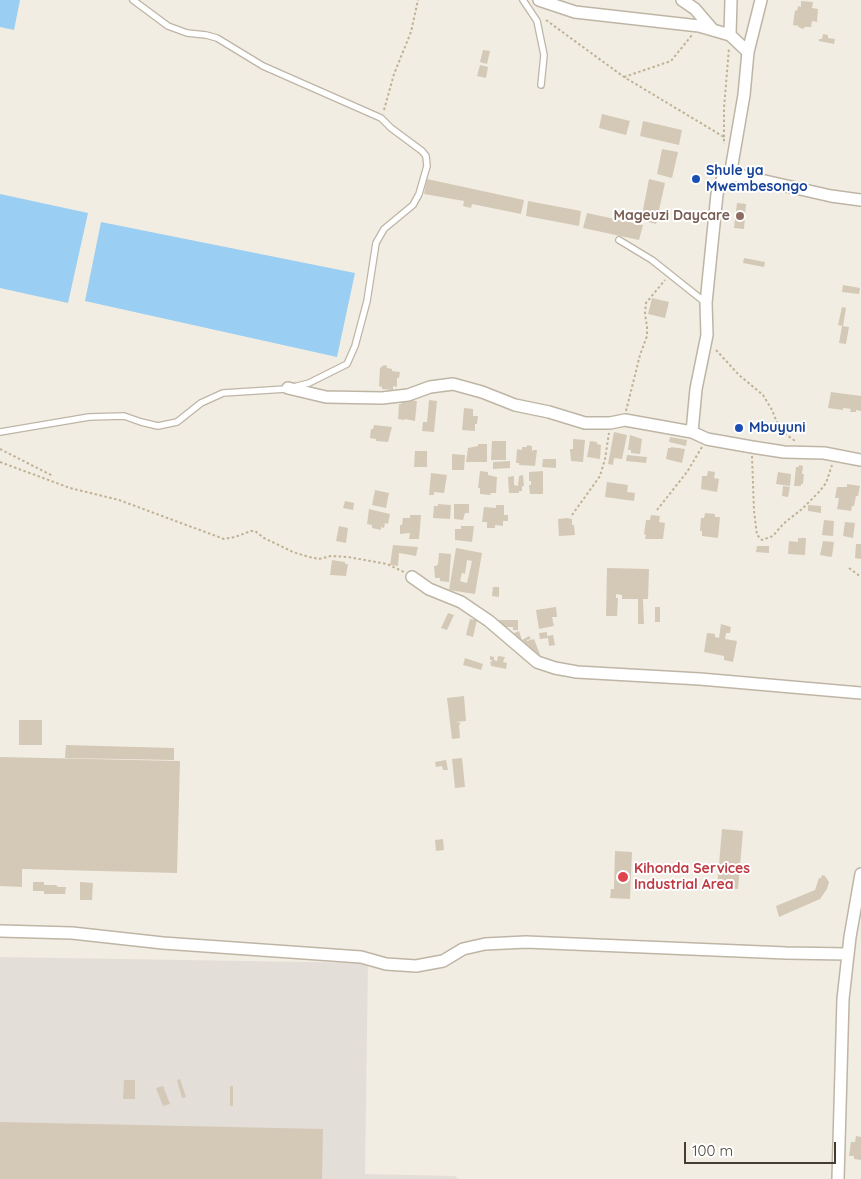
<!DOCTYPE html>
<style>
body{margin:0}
#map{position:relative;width:861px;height:1179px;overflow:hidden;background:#f2ede2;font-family:Quicksand,sans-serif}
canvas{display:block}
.scale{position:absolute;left:684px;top:1142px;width:152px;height:22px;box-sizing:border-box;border:2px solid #443d33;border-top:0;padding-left:6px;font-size:15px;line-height:18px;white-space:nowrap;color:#443d33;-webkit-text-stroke:4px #fff;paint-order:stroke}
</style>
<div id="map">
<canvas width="861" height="1179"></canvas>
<div class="scale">100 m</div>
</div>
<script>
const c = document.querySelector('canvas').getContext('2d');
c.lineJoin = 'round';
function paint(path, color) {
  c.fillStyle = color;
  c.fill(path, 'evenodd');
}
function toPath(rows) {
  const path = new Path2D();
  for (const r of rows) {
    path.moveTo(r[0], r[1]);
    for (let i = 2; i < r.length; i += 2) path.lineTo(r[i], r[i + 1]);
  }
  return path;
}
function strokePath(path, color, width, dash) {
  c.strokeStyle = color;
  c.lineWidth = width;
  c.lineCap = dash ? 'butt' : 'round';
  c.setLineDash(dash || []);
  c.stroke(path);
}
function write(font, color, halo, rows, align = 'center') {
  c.font = font + ' Quicksand,sans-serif';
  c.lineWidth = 4;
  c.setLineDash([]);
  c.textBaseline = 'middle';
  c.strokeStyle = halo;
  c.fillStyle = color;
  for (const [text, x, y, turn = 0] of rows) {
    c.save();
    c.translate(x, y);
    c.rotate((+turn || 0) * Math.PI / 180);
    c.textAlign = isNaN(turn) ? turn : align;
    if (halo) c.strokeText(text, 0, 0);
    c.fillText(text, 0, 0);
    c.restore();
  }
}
const industrial = toPath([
 [0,957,368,963,365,1174,455,1176,458,1179,0,1179]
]);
const water = toPath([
 [0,0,20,0,14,30,0,27],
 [0,194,88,213,68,303,0,288],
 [101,222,355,273,337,357,85,301]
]);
const building = toPath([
 [801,1,813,2,812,8,818,9,817,22,812,21,811,27,805,27,803,29,798,27,799,26,793,25,795,10,797,11,798,6,801,7],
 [823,34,828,35,828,38,835,39,834,44,819,41,819,39,822,39],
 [483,50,490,51,487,64,480,62],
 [480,65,488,67,486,78,477,76],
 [602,114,630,121,626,135,599,128],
 [643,121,682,130,679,145,640,136],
 [662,149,678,152,672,178,657,174],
 [427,179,524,200,521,214,472,204,471,208,463,206,464,201,424,194],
 [649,179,665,183,656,224,641,220],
 [528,201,581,211,579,226,526,216],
 [737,203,746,204,744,229,734,228],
 [587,213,643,225,639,240,583,228],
 [744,258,765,262,764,267,743,263],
 [843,285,860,288,859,294,842,292],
 [652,298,669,302,665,318,648,314],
 [842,307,846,308,843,326,838,325],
 [842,326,849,327,846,344,839,343],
 [384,365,387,366,387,368,392,369,392,371,400,372,399,378,397,378,397,387,393,386,393,390,382,389,382,387,379,386,380,368],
 [831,392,861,396,861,411,856,410,856,412,850,412,851,409,843,408,843,410,828,408],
 [402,399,417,401,415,421,405,419,404,420,398,419,399,404,401,404],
 [429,400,437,401,434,432,422,431,423,422,427,422],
 [464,408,473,409,473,416,478,416,477,424,475,424,475,431,462,430],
 [374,425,392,427,388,442,376,441,376,439,370,438,371,429,373,429],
 [614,432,627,435,622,459,614,458,613,465,608,464],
 [630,435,642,439,640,454,631,453,631,450,628,450],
 [670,437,687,440,686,446,669,442],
 [573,439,585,440,583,462,571,461,570,449,573,449],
 [492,441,506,441,506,460,491,460],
 [590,441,597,442,597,444,601,445,600,459,587,457],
 [478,444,487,444,487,462,466,462,468,448,478,446],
 [527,445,532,446,532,452,533,450,537,450,535,466,519,465,519,463,516,463,517,449,522,450,522,447,527,447],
 [671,447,685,449,682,463,666,459,668,448,671,448],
 [415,451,427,451,427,467,414,467],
 [452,454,465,455,464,470,452,470],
 [627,455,647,457,646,463,626,461],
 [543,459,556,459,556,468,542,467],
 [510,461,510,468,493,469,493,462],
 [799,465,803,466,802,474,804,474,803,484,801,484,801,486,794,486,796,467,799,467],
 [480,471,488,472,488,475,497,477,496,493,491,493,490,495,480,494,480,488,478,488],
 [543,471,543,494,530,494,529,485,531,485,531,481,529,481,529,472],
 [708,471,715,472,714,478,719,479,717,492,701,489,702,476,707,476],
 [778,472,791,474,790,486,776,484],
 [431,473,447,475,444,493,434,492,434,495,429,495],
 [523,475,524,486,522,486,522,491,519,491,519,493,509,493,508,477,514,476,514,485,518,486,519,476],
 [607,482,628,485,627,492,635,493,634,501,605,497],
 [847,484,860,486,858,496,856,496,854,506,852,506,851,511,837,509,839,498,835,498,837,487,847,487],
 [783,486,790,487,788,497,782,496],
 [375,490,389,493,386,508,372,505],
 [345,501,354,503,353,510,343,508],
 [438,504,451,505,450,519,433,518,434,506,438,506],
 [454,504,469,504,469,513,465,513,463,520,454,519],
 [496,505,504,505,504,515,508,515,508,521,503,521,503,526,495,525,495,528,487,528,487,522,482,522,484,507,496,508],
 [808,505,821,506,821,513,808,511],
 [369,509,390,514,388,524,385,523,384,528,381,527,381,530,372,528,372,525,367,524],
 [705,513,715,514,715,517,720,517,718,538,702,536,702,531,700,531,701,518,704,518],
 [410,515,421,515,419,539,409,539,410,533,400,534,400,525,402,525,403,518,410,518],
 [651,515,660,516,659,522,665,523,663,539,645,539,646,535,644,534,646,520,650,520],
 [567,518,572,519,572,525,574,525,575,535,559,536,558,519],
 [824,520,834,521,833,536,822,535],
 [845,522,855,523,853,538,843,536],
 [339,526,348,528,346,543,336,541],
 [461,526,474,526,472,542,455,540,455,529,461,529],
 [798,538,806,538,805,555,788,554,789,541,798,542],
 [823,541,834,542,832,556,831,557,820,555],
 [856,544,861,544,861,559,855,558],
 [393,545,418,547,416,556,399,553,398,566,390,565],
 [757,546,769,546,769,553,756,552],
 [456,548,482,553,475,594,449,590],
 [467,560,472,561,467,583,460,581,462,573,465,574],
 [439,553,451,554,449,582,440,581,440,578,435,578,434,566,436,566,438,564],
 [332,560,345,562,345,564,348,564,346,576,330,575],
 [607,568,649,569,648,599,643,599,644,624,638,624,638,599,622,599,622,595,616,594,616,598,618,598,617,616,606,616],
 [493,587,499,587,499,597,492,596],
 [556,607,557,617,552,617,554,626,539,629,536,610],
 [655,607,660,607,660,622,655,622],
 [448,613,454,615,447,630,441,628],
 [470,619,477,620,473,637,466,635],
 [498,620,518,620,518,630,513,630,513,627,498,627],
 [721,624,731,627,730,633,726,633,725,639,737,641,733,662,724,660,724,656,704,652,707,633,715,634,715,637,719,638],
 [519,631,522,640,529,636,531,639,527,640,527,641,534,639,541,657,538,658,531,652,528,645,525,646,523,641,518,643,514,633],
 [547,632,547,636,553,635,555,645,549,646,548,638,540,639,539,633],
 [490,656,494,657,494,660,497,661,498,656,505,657,503,662,507,663,506,669,491,666,490,661,492,662,492,660,490,660],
 [465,658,483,664,481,670,463,665],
 [464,696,466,721,456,722,461,723,459,725,460,738,452,739,447,698],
 [19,720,42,720,42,745,19,745],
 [66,745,174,748,174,760,65,758],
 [0,757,180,761,177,873,22,869,22,887,0,886],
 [462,758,465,787,455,788,452,759],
 [446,760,448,770,443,770,442,766,436,767,435,762],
 [722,829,743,831,738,889,717,888],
 [443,839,444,850,436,851,435,840],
 [615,851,632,852,630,899,610,898,611,889,614,889],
 [822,875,825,876,829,882,827,889,820,899,779,917,776,906,815,890,819,878,821,878],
 [33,882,44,882,44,885,56,885,58,887,66,887,65,894,44,894,44,891,33,891],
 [80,882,93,883,92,900,80,900],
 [180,1079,186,1097,182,1098,177,1080],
 [124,1080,135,1080,135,1099,123,1099],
 [163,1086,170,1104,163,1106,156,1088],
 [230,1086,233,1086,233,1106,230,1106],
 [0,1122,323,1129,322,1179,0,1179],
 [856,1136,861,1137,861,1160,854,1159,854,1156,849,1156,851,1142,855,1142]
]);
const path = toPath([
 [546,20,624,77,724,137,724,144],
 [624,77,671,61,692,35],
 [384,110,394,74,411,32,418,0],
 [724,137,724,108,729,48],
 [716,350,739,375,763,395,772,410,780,430,795,441],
 [626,411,640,355,647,336,647,327,645,313,646,303,665,280],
 [0,449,53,476],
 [752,456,754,511,757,535,762,540,773,536,783,524,802,509,819,492,826,483,832,465],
 [0,462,70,488,119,500,224,539,235,537,251,531,255,531,264,538,293,552,309,557,319,559,331,556,348,557,387,564,404,572],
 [657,510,687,472,702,447],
 [572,515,600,476,605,459,609,433],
 [849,568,861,577]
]);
const lane = toPath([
 [523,0,537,21,544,55,541,85],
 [619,240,652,260,706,303],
 [0,432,89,417,124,416,141,422,158,426,177,422,201,403,223,393,286,389,309,383,347,364,355,346,367,301,376,243,384,229,413,205,419,194,427,166,426,156,422,151,391,128,381,118,263,66,217,38,206,35,187,33,168,26,133,0]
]);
const street = toPath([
 [539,0,575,12,699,26,730,35],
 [682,0,695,9,713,30],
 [731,0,730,35,748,52],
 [730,176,744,95,748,52,761,0],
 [861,200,831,196,743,176,730,176,722,180,717,194,706,303,707,335,696,389,692,432,707,439,752,447,784,452,824,453,861,460],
 [288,388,326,397,382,398,408,395,430,387,453,384,482,392,515,405,549,412,585,423,610,423,625,420,692,432],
 [412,577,429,589,461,602,489,621,537,662,555,668,577,672,700,679,861,693],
 [0,931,72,933,163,943,361,957,386,964,416,966,443,961,463,949,485,944,526,942,786,953,847,954],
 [838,1179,843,999,850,937,861,874]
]);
const markers = [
 [696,179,5,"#1a4fb4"],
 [740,216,5,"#8d6e63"],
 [739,428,5,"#1a4fb4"],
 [623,877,6,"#e0444e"]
];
const transitNames = [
 ["Shule ya",706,171],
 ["Mwembesongo",706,187],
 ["Mbuyuni",749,428]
];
const educationNames = [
 ["Mageuzi Daycare",730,216]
];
const healthNames = [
 ["Kihonda Services",634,869],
 ["Industrial Area",634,885]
];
paint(industrial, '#e4ded8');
paint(water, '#9acef3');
paint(building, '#d4c9b7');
strokePath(lane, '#beb5a5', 8);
strokePath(street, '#beb5a5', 14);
strokePath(path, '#c0b195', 2, [2.5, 2.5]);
strokePath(lane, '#fff', 5.5);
strokePath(street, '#fff', 11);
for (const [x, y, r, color] of markers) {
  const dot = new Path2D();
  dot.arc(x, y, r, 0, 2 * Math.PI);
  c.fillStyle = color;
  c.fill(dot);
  strokePath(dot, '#fff', 2);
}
write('bold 14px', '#164399', '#fff', transitNames, 'left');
write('bold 14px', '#785e54', '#fff', educationNames, 'right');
write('bold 14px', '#be3a42', '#fff', healthNames, 'left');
</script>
